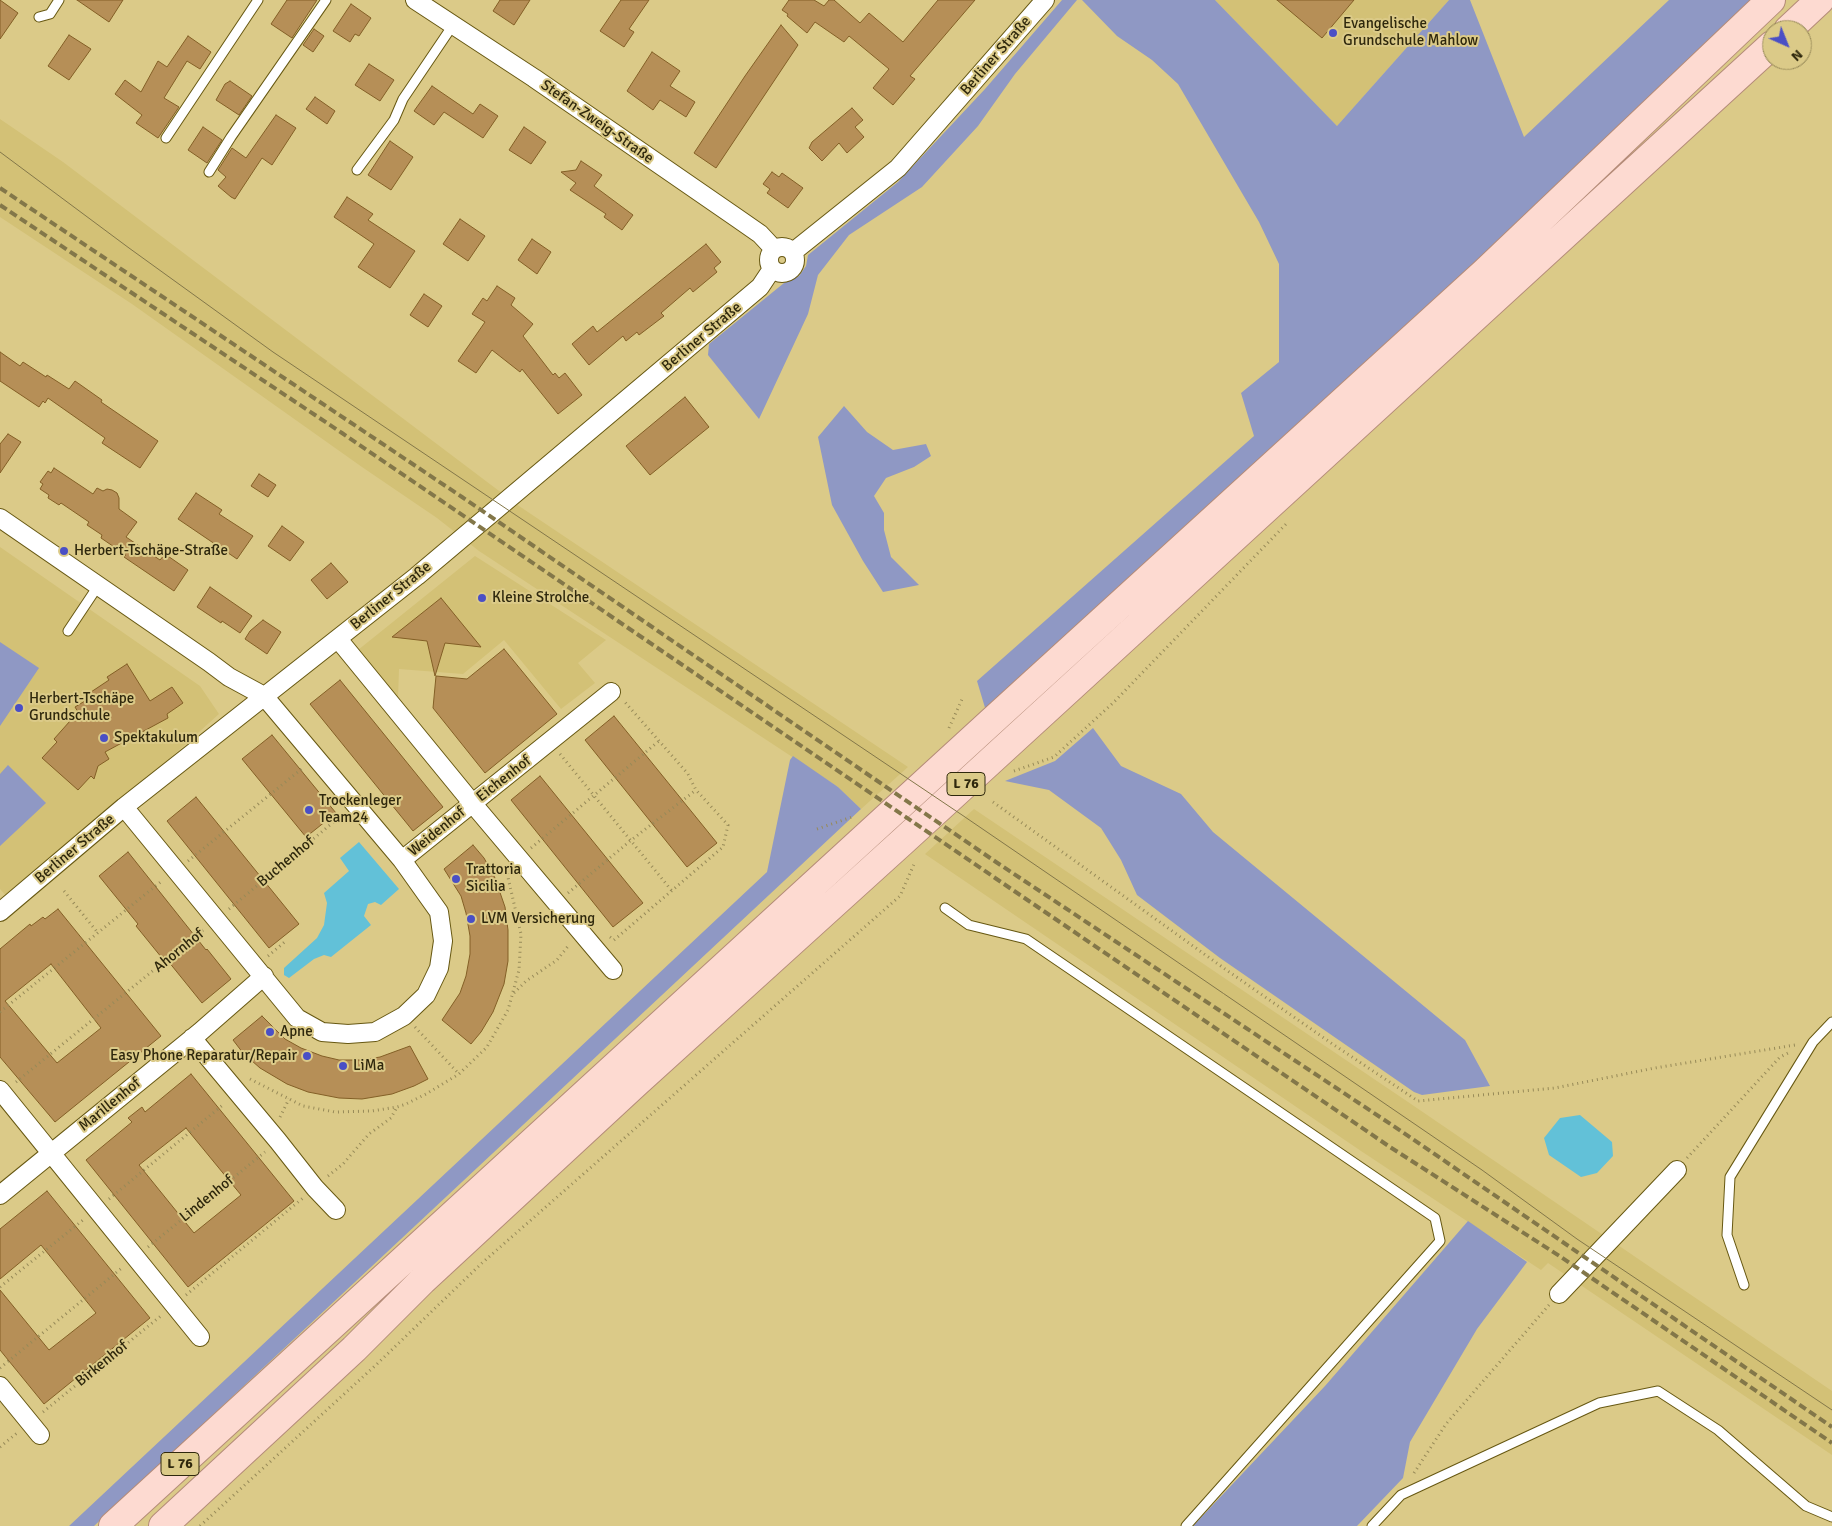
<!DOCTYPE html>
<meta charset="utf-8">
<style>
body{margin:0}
#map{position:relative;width:1832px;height:1526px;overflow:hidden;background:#dbca88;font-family:Signika,sans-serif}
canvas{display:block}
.north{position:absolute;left:1762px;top:20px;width:50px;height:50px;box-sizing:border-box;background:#dbca88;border:1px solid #968957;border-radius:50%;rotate:136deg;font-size:14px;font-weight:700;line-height:20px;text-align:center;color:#2f280d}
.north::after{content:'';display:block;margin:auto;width:18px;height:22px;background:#4a4fc5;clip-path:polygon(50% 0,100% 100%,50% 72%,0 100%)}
</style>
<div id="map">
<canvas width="1832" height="1526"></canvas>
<div class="north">N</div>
</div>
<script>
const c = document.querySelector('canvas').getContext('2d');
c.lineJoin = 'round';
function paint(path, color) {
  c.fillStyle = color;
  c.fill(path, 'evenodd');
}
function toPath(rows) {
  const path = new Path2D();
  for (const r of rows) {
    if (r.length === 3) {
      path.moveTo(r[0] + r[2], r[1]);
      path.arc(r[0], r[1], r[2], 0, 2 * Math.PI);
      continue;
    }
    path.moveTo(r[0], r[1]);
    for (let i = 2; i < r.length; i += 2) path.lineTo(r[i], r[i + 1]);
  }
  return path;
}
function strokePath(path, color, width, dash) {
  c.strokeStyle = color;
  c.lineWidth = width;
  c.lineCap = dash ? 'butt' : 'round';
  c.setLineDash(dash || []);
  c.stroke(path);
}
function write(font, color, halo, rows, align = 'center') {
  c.font = font + ' Signika,sans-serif';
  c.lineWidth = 4;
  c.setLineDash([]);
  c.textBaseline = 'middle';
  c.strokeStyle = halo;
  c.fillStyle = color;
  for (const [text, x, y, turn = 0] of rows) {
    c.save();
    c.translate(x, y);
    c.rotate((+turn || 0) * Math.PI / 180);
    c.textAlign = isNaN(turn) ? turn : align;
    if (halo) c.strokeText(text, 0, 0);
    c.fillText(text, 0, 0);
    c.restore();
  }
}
const built = toPath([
 [1215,0,1449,0,1337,126],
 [0,119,63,162,519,506,908,767,861,809,838,787,479,551,437,518,362,467,132,304,0,217],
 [0,547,200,686,219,714,11,901,0,889],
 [475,556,606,640,578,663,595,683,561,709,504,640,463,674,399,669,398,698,358,650],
 [974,809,1411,1104,1832,1391,1832,1455,1548,1263,1541,1270,1361,1151,925,854]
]);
const green = toPath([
 [1062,0,1077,0,1015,74,978,126,922,187,849,235,818,275,808,314,759,419,708,355,709,344,784,283,799,276,806,266,808,255,898,182,985,89],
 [1082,0,1215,0,1337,126,1449,0,1470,0,1524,137,1669,0,1750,0,1694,57,1450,290,986,711,977,681,1254,436,1241,393,1279,362,1279,264,1259,222,1178,84,1152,60,1117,36],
 [844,406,867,432,893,450,926,444,931,456,914,467,886,478,874,496,884,513,884,530,891,557,919,585,883,592,863,561,832,505,818,437],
 [0,642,39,668,0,726],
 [1093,728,1121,766,1181,794,1213,832,1465,1040,1490,1086,1422,1095,1414,1092,1220,958,1137,895,1121,860,1101,828,1049,790,1005,781,1055,761],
 [793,756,838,787,861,809,94,1526,69,1526,767,872,790,760],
 [8,765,46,803,0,846,0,774],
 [1468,1221,1527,1262,1477,1329,1410,1442,1403,1478,1357,1526,1193,1526,1325,1386]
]);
const water = toPath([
 [359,842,399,889,381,905,375,902,368,904,364,916,371,925,331,957,324,955,314,959,289,978,284,975,284,968,317,938,324,925,327,903,324,893,349,871,340,858],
 [1580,1115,1612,1142,1613,1156,1597,1173,1581,1177,1549,1155,1544,1138,1560,1118]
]);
const building = toPath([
 [0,0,18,13,0,39,0,0],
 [77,0,123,0,109,22,77,0],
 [287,0,317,0,292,38,271,24,287,0],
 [500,0,530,0,514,25,493,11,500,0],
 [621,0,649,0,629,29,634,32,624,47,600,31,621,0],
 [789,0,814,0,824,6,829,0,834,0,860,23,869,13,903,42,938,0,975,0,910,76,915,79,893,105,873,88,889,69,849,36,844,42,815,22,807,33,787,16,788,14,782,10,789,0],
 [1277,0,1354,0,1322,38,1277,0],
 [351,4,371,18,359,36,355,34,350,42,333,31,351,4],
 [781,25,798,45,716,168,694,153,745,76,781,25],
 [314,29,324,36,313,52,303,45,314,29],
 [69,35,91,49,69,80,48,66,69,35],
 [188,36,211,52,200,69,187,61,164,98,179,107,158,138,136,123,142,115,115,94,125,80,141,92,158,61,167,67,188,36],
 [652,52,680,71,670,86,695,102,686,117,660,100,653,110,627,91,652,52],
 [369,64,394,80,380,101,355,85,369,64],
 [230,81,252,96,239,115,216,100,225,84,230,81],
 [432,86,473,114,480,104,498,116,483,138,444,112,434,125,414,111,432,86],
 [315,97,335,111,327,124,306,109,315,97],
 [852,108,863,120,855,127,864,137,847,153,839,143,822,161,809,148,812,142,852,108],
 [276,115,296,128,272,165,262,158,235,199,231,197,218,186,226,177,218,170,232,148,246,158,276,115],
 [203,127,222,140,207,163,188,150,203,127],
 [524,127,546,142,531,164,509,150,524,127],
 [390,141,413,157,391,190,368,175,390,141],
 [581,161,602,175,594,186,633,215,622,230,604,217,606,214,570,190,576,183,561,172,576,170,581,161],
 [772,172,779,177,782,173,803,188,788,208,767,193,770,189,763,184,772,172],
 [347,197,373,214,368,220,415,251,390,288,358,267,374,244,334,217,347,197],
 [460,219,485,236,468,261,443,244,460,219],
 [532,239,551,252,537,274,518,260,532,239],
 [706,244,721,262,714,268,717,272,693,292,690,288,661,313,664,316,639,335,637,332,626,341,623,336,589,365,572,344,593,326,597,332,706,244],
 [497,286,515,298,511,305,533,324,523,336,553,375,555,373,559,378,565,373,582,395,558,414,522,369,520,372,492,350,476,373,458,361,485,322,472,314,483,298,487,301,497,286],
 [424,294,442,306,428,327,410,315,424,294],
 [0,352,20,366,23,362,46,377,47,375,69,389,75,381,102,400,101,402,158,441,140,468,102,443,105,438,48,398,45,403,43,401,39,407,0,381,0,352],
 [685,397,709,427,650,475,626,446,685,397],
 [8,434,21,442,0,473,0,444,8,434],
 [54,468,93,494,97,488,103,491,107,489,112,490,117,493,119,498,119,509,137,522,126,537,160,560,165,554,188,570,174,591,124,557,126,555,101,538,102,535,87,525,89,522,61,503,59,505,48,498,49,495,40,489,43,484,40,482,48,471,51,473,54,468],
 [259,474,276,485,268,497,251,486,259,474],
 [196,493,222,510,219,514,253,536,237,559,178,519,196,493],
 [282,526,304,542,290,561,268,546,282,526],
 [331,563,348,582,327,599,311,580,331,563],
 [210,587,252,616,240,633,222,621,221,623,197,607,210,587],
 [441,598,481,647,445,643,435,676,427,641,392,637,441,598],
 [263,620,281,632,267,654,245,639,250,631,263,620],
 [504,649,557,714,485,773,433,708,436,676,467,679,504,649],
 [127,664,150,701,172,687,183,703,167,714,168,718,105,752,109,759,98,766,94,779,91,776,78,790,42,758,57,742,54,739,78,712,75,707,93,696,91,692,109,680,107,677,127,664],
 [340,680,443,807,413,831,310,704,340,680],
 [614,716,717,843,687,867,585,740,614,716],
 [272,735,336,813,306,837,242,759,272,735],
 [540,776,643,903,613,927,511,800,540,776],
 [196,797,299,924,269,948,167,821,196,797],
 [473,845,484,858,495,878,505,907,508,930,508,961,504,984,493,1012,481,1032,471,1044,442,1020,460,993,466,976,470,954,470,936,466,913,461,896,444,869,473,845],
 [128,852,206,950,207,949,231,979,202,1003,164,956,162,958,136,926,138,924,99,876,128,852],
 [58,909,161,1036,55,1122,0,1057,0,949,30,924,31,926,43,917,45,919,58,909],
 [51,964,101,1028,57,1063,5,1001,51,964],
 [262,1016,285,1039,301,1048,322,1056,339,1060,362,1060,380,1057,410,1046,428,1079,414,1086,392,1094,362,1099,339,1098,308,1092,287,1084,260,1068,243,1053,233,1040,262,1016],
 [191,1074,294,1201,188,1287,86,1160,132,1122,128,1118,142,1107,145,1112,191,1074],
 [186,1128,241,1195,194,1233,139,1165,186,1128],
 [47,1191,150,1318,44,1404,0,1350,0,1290,49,1350,96,1313,41,1245,0,1279,0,1229,47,1191]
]);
const path = toPath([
 [949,728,963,697],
 [560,754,672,891],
 [1014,771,1054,757,1114,702,1288,522],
 [993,802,1225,969,1334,1045,1418,1101,1555,1088,1655,1068,1795,1045],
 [817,829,852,817],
 [531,848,659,741],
 [188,861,304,767],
 [64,891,98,933],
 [568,893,630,841,696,790],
 [229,909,342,815],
 [610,937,614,940,723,847,728,825,696,790,688,774,624,701],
 [268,956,287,940],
 [514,993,526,981,557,960,569,945],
 [0,1012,163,880],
 [415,1027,459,1074],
 [250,1079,303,1106,335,1112,372,1111,397,1107,406,1104,426,1094,459,1074,487,1047,508,1010,519,970,521,934,507,873],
 [16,1082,203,930],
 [280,1117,289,1099],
 [1687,1158,1780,1057,1790,1052],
 [328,1176,343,1164,369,1134,391,1118,397,1107],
 [109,1199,224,1104],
 [148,1247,265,1152],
 [0,1287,83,1220],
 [186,1295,303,1198],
 [0,1368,123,1267],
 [43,1412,162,1315],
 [0,1447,17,1433],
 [1414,1473,1446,1424,1549,1305],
 [200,1526,377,1364,482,1263,900,896,915,862]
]);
const service = toPath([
 [39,17,50,14,59,0],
 [166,138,258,0],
 [357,170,394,120,403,99,453,25],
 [209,172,231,137,326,0],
 [68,631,98,586],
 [945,908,969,925,1026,939,1435,1218,1440,1241,1186,1526],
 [1744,1285,1727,1235,1730,1177,1813,1042,1832,1022],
 [1372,1526,1401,1495,1599,1403,1658,1391,1718,1430,1806,1506,1832,1517]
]);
const minor = toPath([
 [415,0,534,78,737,218,760,234,774,249],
 [782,260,13],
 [793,252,898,168,1045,0],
 [0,518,209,662,229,677,264,696,402,860,439,912,443,941,439,968,426,995,404,1016,375,1032,348,1034,322,1032,297,1018,124,807],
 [338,639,473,804,613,970],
 [402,860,611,692],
 [0,912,124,807,417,576,760,287,772,269],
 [192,1038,278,1141,315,1188,336,1210],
 [0,1090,200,1337],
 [0,1195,200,1032,264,976],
 [1559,1294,1677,1170],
 [0,1386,40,1435]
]);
const primary = toPath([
 [1788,30,1820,0],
 [113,1526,991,722,1485,272,1771,0],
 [163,1526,354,1349,422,1281,636,1083,902,842,1772,45]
]);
const tram = toPath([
 [0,152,129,248,273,352,965,817,1482,1170,1577,1239,1832,1410]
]);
const rail = toPath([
 [0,188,462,497,996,862,1401,1131,1832,1427],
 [0,205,342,433,1390,1147,1561,1257,1832,1443]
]);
const markers = [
 [1333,33,5,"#4a4fc5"],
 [64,551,5,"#4a4fc5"],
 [482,598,5,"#4a4fc5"],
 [19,708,5,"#4a4fc5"],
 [104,738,5,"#4a4fc5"],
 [309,810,5,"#4a4fc5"],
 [456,879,5,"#4a4fc5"],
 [471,919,5,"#4a4fc5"],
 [270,1032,5,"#4a4fc5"],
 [307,1056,5,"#4a4fc5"],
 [343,1066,5,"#4a4fc5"]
];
const shields = [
 [966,784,38],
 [180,1464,38]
];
const shieldNames = [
 ["L 76",966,784],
 ["L 76",180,1464]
];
const poiNames = [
 ["Evangelische",1343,24],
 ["Grundschule Mahlow",1343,41],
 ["Herbert-Tschäpe-Straße",74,551],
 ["Kleine Strolche",492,598],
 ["Herbert-Tschäpe",29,699],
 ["Grundschule",29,716],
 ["Spektakulum",114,738],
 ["Trockenleger",319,801],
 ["Team24",319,818],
 ["Trattoria",466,870],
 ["Sicilia",466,887],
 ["LVM Versicherung",481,919],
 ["Apne",280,1032],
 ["Easy Phone Reparatur/Repair",297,1056,"right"],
 ["LiMa",353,1066]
];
const streetNames = [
 ["Berliner Straße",996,56,-49],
 ["Stefan-Zweig-Straße",597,122,35],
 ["Berliner Straße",702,337,-40],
 ["Berliner Straße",391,596,-39],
 ["Eichenhof",504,779,-38],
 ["Weidenhof",437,832,-39],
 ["Berliner Straße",75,849,-40],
 ["Buchenhof",286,862,-40],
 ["Ahornhof",179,951,-39],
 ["Marillenhof",110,1105,-39],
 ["Lindenhof",207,1199,-39],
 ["Birkenhof",102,1364,-39]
];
paint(built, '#d3c176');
paint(green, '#8f98c4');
paint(water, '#62c1d8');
paint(building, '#b68f57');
strokePath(building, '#835f26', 1);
strokePath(service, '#675812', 11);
strokePath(minor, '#675812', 20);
strokePath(primary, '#b48b78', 30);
strokePath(path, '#978a58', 3, [1, 4]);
strokePath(service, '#fff', 9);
strokePath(minor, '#fff', 18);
strokePath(primary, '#fddad1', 28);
strokePath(tram, '#837749', 1);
strokePath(rail, '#837749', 4, [8, 4]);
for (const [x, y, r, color] of markers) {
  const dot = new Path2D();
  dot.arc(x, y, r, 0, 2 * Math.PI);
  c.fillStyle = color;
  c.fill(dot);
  strokePath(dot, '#dbca88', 2);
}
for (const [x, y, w] of shields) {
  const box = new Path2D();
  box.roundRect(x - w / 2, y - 11.5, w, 23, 4);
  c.fillStyle = '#dbca88';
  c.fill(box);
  strokePath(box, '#2f280d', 1);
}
write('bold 14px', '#2f280d', null, shieldNames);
write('15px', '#2f280d', '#dbca88', poiNames, 'left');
write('15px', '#2f280d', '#dbca88', streetNames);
</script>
